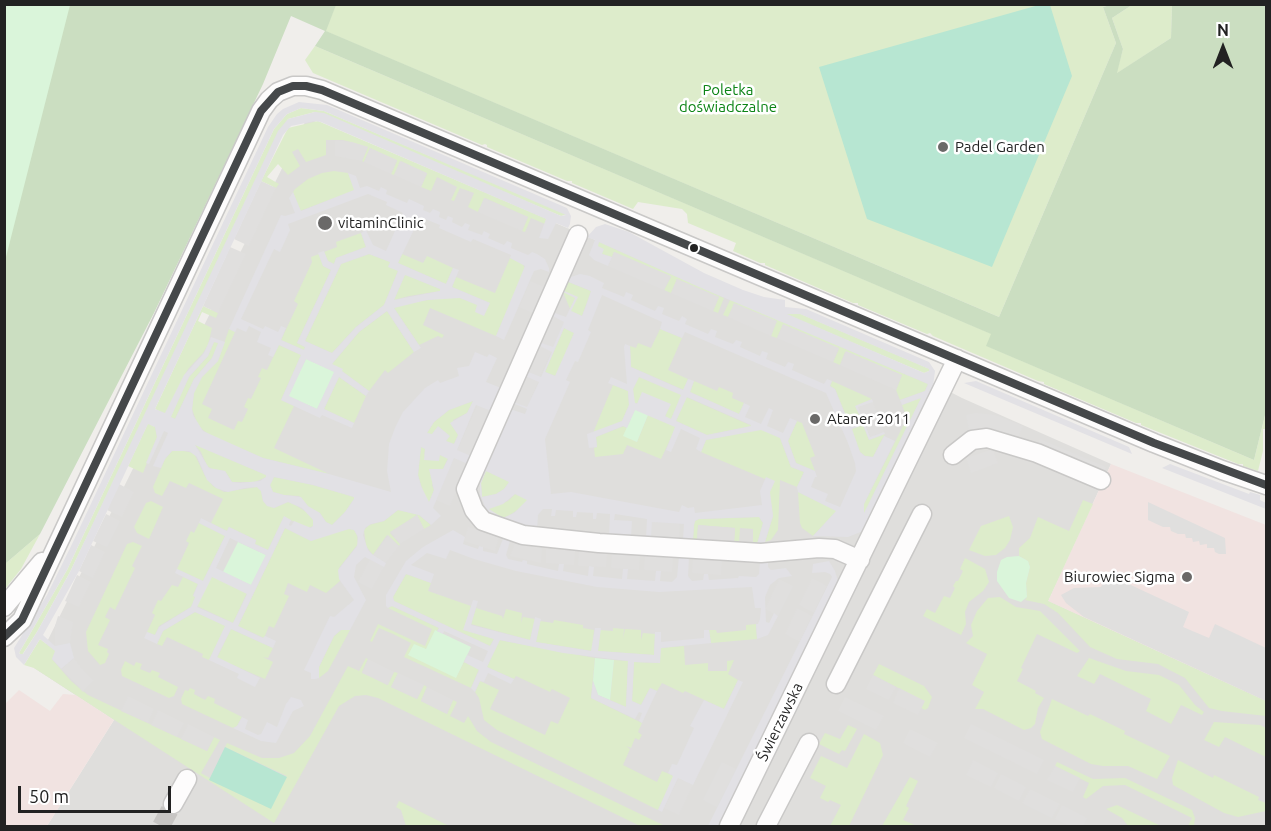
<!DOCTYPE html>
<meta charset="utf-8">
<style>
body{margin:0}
#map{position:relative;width:1271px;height:831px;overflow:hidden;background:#f0eeeb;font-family:Ubuntu,sans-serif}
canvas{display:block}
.frame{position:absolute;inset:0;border:6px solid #222;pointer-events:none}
.north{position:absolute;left:1193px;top:18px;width:60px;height:60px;-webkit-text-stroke:4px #fff;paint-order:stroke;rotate:0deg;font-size:16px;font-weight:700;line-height:24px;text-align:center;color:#222}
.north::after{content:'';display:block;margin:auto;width:21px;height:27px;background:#222;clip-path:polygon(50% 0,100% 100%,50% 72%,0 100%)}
.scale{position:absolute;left:18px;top:786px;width:153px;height:27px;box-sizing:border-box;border:3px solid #222;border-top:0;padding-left:8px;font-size:18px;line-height:21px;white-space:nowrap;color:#222;-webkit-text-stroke:4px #fff;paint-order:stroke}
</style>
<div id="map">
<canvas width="1271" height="831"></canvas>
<div class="frame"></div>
<div class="north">N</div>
<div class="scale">50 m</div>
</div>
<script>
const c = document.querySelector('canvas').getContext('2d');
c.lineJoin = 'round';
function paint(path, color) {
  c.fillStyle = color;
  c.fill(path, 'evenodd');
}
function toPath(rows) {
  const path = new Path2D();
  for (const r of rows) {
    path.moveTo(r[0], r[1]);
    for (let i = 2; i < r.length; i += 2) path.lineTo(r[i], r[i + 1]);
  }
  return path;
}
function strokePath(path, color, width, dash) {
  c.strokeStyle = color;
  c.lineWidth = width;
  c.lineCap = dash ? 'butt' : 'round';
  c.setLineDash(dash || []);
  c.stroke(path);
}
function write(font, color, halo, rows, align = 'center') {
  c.font = font + ' Ubuntu,sans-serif';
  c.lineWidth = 5;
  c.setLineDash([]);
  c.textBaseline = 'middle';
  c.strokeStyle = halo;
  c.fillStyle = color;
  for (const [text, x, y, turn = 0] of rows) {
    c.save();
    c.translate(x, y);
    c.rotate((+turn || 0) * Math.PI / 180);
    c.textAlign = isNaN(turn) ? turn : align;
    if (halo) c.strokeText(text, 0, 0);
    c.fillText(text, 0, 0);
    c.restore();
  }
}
const residential = toPath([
 [307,118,929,381,962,398,1111,464,1048,601,1266,701,1266,826,47,826,114,720,34,668]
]);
const commercial = toPath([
 [1111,464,1266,525,1266,701,1048,601],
 [19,690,50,711,63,694,76,695,114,720,47,826,5,826,5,704]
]);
const grass = toPath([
 [336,4,1111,4,1103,7,1116,43,999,317,325,31],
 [1132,5,1172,5,1171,38,1116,74,1123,49,1112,18],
 [315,46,992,334,987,346,1254,460,1266,411,1266,429,1263,429,1263,451,1258,471,1243,466,1243,464,1238,464,1141,425,1141,423,1136,423,1044,384,1044,382,1038,381,933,336,930,333,927,334,858,305,858,303,853,303,765,265,765,263,760,263,733,251,736,243,688,223,687,214,682,209,638,202,633,209,572,183,572,181,567,181,487,147,487,145,485,144,482,145,313,73,305,60],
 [301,108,324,111,567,214,561,216,315,112,288,119,70,572,37,632,22,655,19,653,67,570,274,129,287,114],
 [318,121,547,219,545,224,531,218,525,232,522,231,528,217,485,198,478,212,468,207,474,193,460,188,454,201,451,200,457,187,437,177,431,191,421,187,427,174,401,161,394,175,391,174,397,161,370,148,364,162,362,161,368,147,343,140,326,140,326,155,306,162,298,149,292,152,300,166,288,175,278,164,267,177,279,184,276,188,261,181,288,128],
 [334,171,348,173,355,190,300,211,293,192,295,189,308,179,322,173],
 [361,233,366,247,336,258,334,264,328,261,324,252,337,247,336,242],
 [599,242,724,298,718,313,713,311,719,297,677,279,671,293,664,290,671,277,614,252,612,257,602,254,597,246],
 [319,254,323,266,331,270,297,343,305,347,304,350,281,340,298,304,294,301,312,262,311,257],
 [369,254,390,262,398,271,384,305,356,327,332,353,305,341,341,264],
 [402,254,423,263,427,256,453,268,446,284,398,263],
 [510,258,523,264,525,269,496,336,430,308,423,325,444,335,442,338,438,336,419,345,394,308,412,302,445,298,460,298,478,305,490,303,452,287,456,277,495,293],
 [405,274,440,289,440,291,409,296,394,300],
 [566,281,591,291,582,316,571,311,562,290],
 [730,300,748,307,928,384,925,391,900,400,896,390,902,375,845,352,840,365,833,362,839,349,783,325,777,338,771,336,776,322,735,304,728,317,723,315],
 [203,306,218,313,216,318,202,312,198,321,212,328,208,345,203,353,188,369,165,414,155,409],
 [387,311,414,352,388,373,385,370,369,391,332,364,359,332],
 [785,314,801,314,930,369,929,371,924,373],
 [564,328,574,333,556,376,545,372],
 [229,329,235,332,202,404,212,409,208,418,234,430,238,421,242,422,248,409,244,407,248,398,251,399,261,378,258,377,262,368,267,370,279,345,301,355,281,400,294,406,274,448,329,474,263,458,208,434,198,426,192,409,194,393,202,377,218,361],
 [660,329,682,338,668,370,688,379,684,390,631,367,630,346,636,348,638,343,651,348],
 [214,342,219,343,212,358,194,379,175,419,170,417,189,377,208,356],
 [339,377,366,396,354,423,324,409],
 [639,377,682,395,671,419,665,417,670,404,634,403,633,389],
 [694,381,717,391,719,387,733,393,732,398,744,403,739,414,690,392],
 [832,381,872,399,856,406,862,421,850,426,835,389,830,386],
 [613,385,628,391,629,405,622,421,593,433],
 [686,397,752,426,707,435,676,421],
 [922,397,864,514,864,504,907,418,902,405],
 [473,401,467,413,453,420,458,435,454,444,446,441,435,430,432,435,427,433,434,422,449,410],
 [648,415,676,427,661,459,627,445,623,454,595,457,594,448,597,447,596,437,624,426,627,428,624,436,637,442],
 [797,421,802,423,815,456,810,458,815,471,796,463,788,441],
 [148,423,155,427,157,437,143,473,128,466],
 [863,424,869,440,885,434,873,457,865,456,860,452,851,429],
 [761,429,780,438,791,467,804,472,797,487,780,480,778,530,771,540,765,542,773,516,767,477,765,479,701,452,706,440],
 [194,444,266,475,266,477,255,482,232,482,225,471,212,469,207,466,201,452],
 [421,447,426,449,424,454,440,455,448,458,443,469,432,485,434,490,429,503,423,491,418,475],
 [178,450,194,453,205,476,213,486,224,492,257,487,261,491,263,501,274,508,288,502,295,505,308,513,313,520,313,526,308,528,284,517,268,550,255,544,256,540,229,527,227,531,211,523,223,499,189,483,186,488,170,481,162,496,155,493,153,487,165,459,172,451],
 [486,471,510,482,504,489,496,494,482,497,481,483],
 [274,477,313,485,354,497,354,499,345,512,332,525,326,522,320,513,309,508,299,496,284,495,273,492,270,485],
 [798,492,837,511,813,536,802,528,800,523],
 [515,494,528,500,519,509,508,516,502,518,498,517,488,509,508,501],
 [1083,500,1093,504,1048,601,1266,701,1266,716,1222,711,1209,708,1185,678,1158,664,1117,659,1090,647,1058,613,1044,604,1025,600,1027,597,1026,583,1030,567,1028,561,1019,556,1019,548,1030,538,1038,517,1069,531],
 [151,501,163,507,149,539,137,533,134,527,146,503],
 [398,510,419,515,431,525,424,529,417,515,390,533,400,544,399,546,387,535,373,555,366,546,364,530,369,525,384,521],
 [1009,516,1013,527,1010,540,1005,548,996,555,985,556,969,550,981,526],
 [759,517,763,523,757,544,753,544,753,529,740,528,739,543,734,543,735,528,698,525,697,541,693,540,694,525,695,521,699,519],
 [199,523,225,536,203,581,177,569,189,543,186,541,191,531,194,533],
 [285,528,311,541,331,533,349,529,354,530,357,535,358,544,339,568,340,581,326,593,310,585,307,592,288,583,284,594,289,596,274,628,269,626,264,638,238,626],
 [40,534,21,569,5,589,5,564],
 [133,542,142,546,132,566,135,568,115,610,110,607,105,617,110,620,98,645,108,649,107,652,109,654,105,663,100,665,88,651,86,632,127,544],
 [965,558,985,569,989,582,983,591,969,602,965,612,966,624,961,635,923,616,927,609,935,613,944,596,950,598,955,588,953,586,956,581,958,581,963,571,960,569],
 [406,574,431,583,428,591,471,606,464,630,494,639,490,646,394,601,393,597],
 [211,576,247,593,233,623,197,606],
 [183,577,198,584,193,595,196,597,191,607,159,626,155,635,147,632,155,615,152,613,158,600,161,601,172,585,178,587],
 [1000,597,1016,607,1040,611,1080,651,1077,653,1037,634,1021,668,1023,669,1017,681,1036,691,1035,693,1044,698,1038,708,1035,724,1031,728,1024,730,983,709,975,709,984,692,972,685,987,654,966,643,973,636,971,625,977,611,988,598],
 [392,606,439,628,437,631,435,631,426,649,456,677,464,662,479,669,471,688,404,657,411,643,393,634,379,628,372,642,370,641,378,624,425,646,432,629,388,608],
 [476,608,502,616,503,619,506,609,522,613,521,623,523,617,535,619,530,640,471,624],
 [195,612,226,626,209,660,202,657,203,654,167,637,162,646,157,644,163,631],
 [554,620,583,625,583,628,594,630,592,651,536,642,540,621,553,623],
 [756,624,757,639,711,643,709,630,716,630,717,633,746,630,746,625],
 [613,628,624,629,623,639,625,629,641,630,641,640,643,633,655,634,654,655,598,651,600,630,613,631],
 [231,629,273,648,268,658,263,657,273,662,265,679,217,658],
 [341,630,350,630,328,671,319,678,319,667,334,636],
 [40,639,56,651,52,659,71,681,88,695,207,751,214,737,220,740,201,773,210,778,209,779,287,776,225,747,227,743,262,758,279,758,294,753,310,736,348,666,359,671,366,658,368,659,362,672,387,685,394,672,398,673,391,687,417,699,424,685,427,687,421,701,447,714,453,700,457,702,450,716,464,723,468,716,477,731,491,742,663,825,640,826,378,698,366,695,355,696,339,706,274,823,34,668,24,665],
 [499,640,595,658,591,698,642,723,638,732,642,735,639,740,635,738,631,748,626,746,630,749,623,765,657,782,662,771,674,776,658,810,497,730,484,720,479,698,475,692,480,681,499,690,490,709,545,735,551,721,558,724,570,698,552,689,550,692,516,676,514,679,487,667],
 [684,646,685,665,708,663,708,671,727,671,727,661,734,660,728,674,738,680,724,709,685,691,683,693,662,683,657,691,650,688,641,705,632,701,634,662,660,663,660,648],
 [1089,658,1126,671,1159,675,1179,685,1195,705,1204,712,1202,715,1181,705,1171,724,1146,711,1151,699,1100,674,1094,684,1077,676],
 [614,660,628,661,626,707,610,700],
 [125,661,134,666,136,662,142,664,140,669,150,673,152,670,160,673,158,677,178,687,174,696,169,698,122,676,121,670],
 [879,664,924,686,932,697,928,708,925,710,921,708,924,701,873,675],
 [190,688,195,690,194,694,205,700,208,696,215,699,214,703,242,717,237,726,233,728,182,704,181,699,185,690,188,691],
 [1052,699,1088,716,1090,714,1125,731,1124,734,1170,756,1157,779,1128,766,1103,766,1091,764,1042,739,1040,732],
 [1214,722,1260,725,1266,728,1266,757,1225,737,1219,747,1204,740],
 [848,725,857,729,845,751,842,750,839,754,819,744,825,733,840,739],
 [864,734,880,743,883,755,849,826,830,826,841,805,830,800,828,802,820,798,826,786,810,778,821,756,847,768],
 [1178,760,1213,778,1214,775,1259,797,1258,800,1266,803,1266,811,1238,817,1224,813,1173,785,1172,778],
 [1057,762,1093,779,1125,778,1192,810,1195,818,1194,826,1188,826,1192,818,1125,785,1103,786,1086,799,1083,797,1089,783,1055,766],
 [910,777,918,781,906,806,909,808,903,820,917,826,882,826],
 [399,801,449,826,406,826,401,810,396,807],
 [1117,805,1144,818,1161,826,1128,826,1122,818,1106,809]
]);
const forest = toPath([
 [5,5,336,5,326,31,999,317,1116,43,1103,7,1110,5,1132,5,1112,18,1123,49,1117,73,1171,38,1172,5,1266,5,1266,411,1254,460,986,346,991,334,315,46,325,31,291,16,263,84,154,313,40,534,5,564]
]);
const park = toPath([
 [5,4,70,5,5,261,4,5],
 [306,359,335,372,317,409,288,396],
 [635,409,648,415,637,442,623,436],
 [238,542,266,555,251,585,223,572],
 [1019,556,1028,561,1030,567,1026,583,1027,597,1021,602,1009,598,997,581,997,572,1001,560,1007,557],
 [435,630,471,647,456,678,408,655,414,644,426,649],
 [595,658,614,660,610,700,598,695,593,681]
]);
const pitch = toPath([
 [1039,5,1050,5,1072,76,992,267,867,219,819,67],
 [225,747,287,777,271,809,209,780]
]);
const parking = toPath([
 [335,140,352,142,368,147,362,161,335,156],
 [370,148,397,160,391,174,364,162],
 [400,161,427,173,421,187,394,175],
 [261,181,276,188,249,246,234,239],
 [484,198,528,217,522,231,478,212],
 [230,247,246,254,218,313,203,306],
 [614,252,671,276,664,290,608,266],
 [677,279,719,297,713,311,671,293],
 [530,281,544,287,533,313,519,307],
 [734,303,777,321,771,336,728,317],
 [551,315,565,321,553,348,539,342],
 [783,324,839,348,833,362,777,338],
 [538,345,552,351,540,377,526,371],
 [846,351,902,375,896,390,840,365],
 [525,376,539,381,527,408,513,402],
 [873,402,884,432,870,437,858,407],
 [477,405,491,411,471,456,457,450],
 [976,413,995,415,1023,426,1017,441,991,430,969,431,966,415],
 [1040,439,1106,467,1103,473,1037,445],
 [993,449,998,463,971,473,966,458],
 [454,457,468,464,450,506,436,500],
 [119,484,134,492,122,517,107,510],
 [1148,502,1225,538,1226,554,1219,554,1215,552,1214,548,1207,548,1207,544,1200,545,1199,541,1193,542,1192,538,1186,538,1185,534,1178,534,1171,531,1170,527,1163,527,1148,520],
 [106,514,120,521,107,547,93,541],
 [417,515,424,529,400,544,390,532],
 [652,522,680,524,679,540,651,538],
 [698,525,735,528,734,543,697,541],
 [468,527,499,537,495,551,464,541],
 [388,535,399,546,386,563,373,555],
 [515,542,542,547,541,563,510,556],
 [91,545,105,552,93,578,79,571],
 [546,548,575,550,574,565,546,563],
 [579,550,607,552,606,567,578,566],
 [612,552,640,554,639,570,611,568],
 [645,555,673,556,672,572,644,570],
 [693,558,722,559,721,575,692,573],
 [370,559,384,567,372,589,358,582],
 [1107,574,1189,612,1183,627,1209,638,1215,624,1266,648,1266,701,1084,617,1066,603,1061,595,1074,588,1101,587],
 [77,575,91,582,79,607,65,601],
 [812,578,827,586,814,613,799,605],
 [779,579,793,586,778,616,765,609],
 [797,608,812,616,800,642,785,634],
 [58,616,73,622,70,643,55,646,55,626],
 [74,658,83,670,94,680,83,692,61,669],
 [368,659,394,672,388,685,362,673],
 [398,673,424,685,417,699,391,687],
 [873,675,896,687,889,700,866,689],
 [427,687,453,700,447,714,421,701],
 [899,688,925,701,918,715,893,703],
 [128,696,154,709,148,723,121,711],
 [845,697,884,716,876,730,838,711],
 [158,710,184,723,177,737,151,725],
 [188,724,214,737,207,751,181,739],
 [971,724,1044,760,1037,774,964,738],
 [910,729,938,743,930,757,903,743],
 [973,760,998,773,991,787,966,775],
 [722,762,736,769,717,807,703,800],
 [1055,766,1080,778,1073,792,1047,780],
 [1001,774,1026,787,1019,801,994,788],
 [678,778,693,785,679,815,664,808],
 [1030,789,1060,804,1052,818,1022,803],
 [1062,805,1087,818,1083,826,1070,826,1055,819]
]);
const plaza = toPath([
 [299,102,327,105,567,208,571,216,570,224,568,228,556,223,548,239,539,238,546,219,321,122,315,121,291,126,283,135,155,409,165,413,184,375,204,353,211,337,225,342,218,361,202,377,194,393,192,409,193,415,203,431,263,458,329,474,391,492,387,471,389,444,395,428,403,412,425,388,438,380,440,383,459,376,457,368,469,366,475,352,487,357,489,354,497,358,486,382,501,388,491,411,476,405,457,450,471,456,468,464,454,458,433,508,441,516,431,525,419,515,398,510,384,521,371,524,365,528,363,535,368,550,373,555,386,563,384,567,365,557,356,565,354,577,366,600,350,630,341,630,334,636,319,667,319,678,315,679,311,679,311,673,304,670,330,616,334,617,354,600,339,579,338,570,357,546,358,537,354,530,349,529,311,541,285,528,238,626,263,638,265,636,276,641,273,648,231,629,217,657,260,678,255,687,237,678,239,674,209,660,225,626,195,612,163,631,157,644,144,638,147,632,155,635,159,627,191,607,195,597,193,596,198,584,175,573,177,569,203,581,225,536,199,523,201,518,227,531,229,527,256,540,255,544,268,550,284,516,291,520,289,525,291,526,294,521,311,528,313,526,313,520,302,508,288,502,274,508,267,506,263,501,261,491,257,487,245,488,228,492,216,488,207,480,197,457,189,451,172,451,165,459,161,468,153,466,168,433,164,431,149,464,146,463,157,437,155,427,148,424,79,571,43,635,55,646,70,643,74,658,61,669,52,659,55,651,40,639,24,665,16,657,14,648,47,595,73,542,268,127,277,114,283,109],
 [301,108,324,111,566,215,561,216,324,113,315,112,288,119,278,131,70,572,37,632,23,654,20,654,19,653,67,570,274,129,287,114],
 [214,342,218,343,212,358,194,379,175,419,171,417,189,377,208,356],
 [473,401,467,413,450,423,458,435,454,444,446,441,450,436,438,426,432,434,427,433,434,422,449,410],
 [195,445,266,475,266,477,260,481,240,483,232,482,225,471,209,468],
 [421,447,425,449,424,460,439,461,440,455,448,459,443,469,429,469,434,490,429,502,421,486,418,475],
 [274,477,313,485,354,497,354,499,345,512,332,525,326,522,320,513,308,506,301,497,284,495,273,492,270,485],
 [230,538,266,555,251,585,216,568],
 [212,577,247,594,233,623,197,607],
 [348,173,356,176,360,188,367,186,379,191,381,187,387,190,386,194,407,203,409,199,424,206,423,210,430,213,433,209,440,212,439,217,446,220,448,216,453,218,452,222,462,227,465,223,470,225,468,230,482,235,484,231,490,234,488,238,504,245,507,241,512,243,511,248,528,255,532,252,537,254,545,259,549,268,549,272,541,269,534,271,504,340,496,336,525,266,510,258,511,255,473,239,471,242,439,228,440,225,420,217,398,263,446,284,453,268,459,270,452,287,490,303,484,316,475,312,477,305,460,298,427,300,394,308,421,348,414,352,387,311,359,332,332,364,343,369,342,371,369,391,366,396,339,377,324,409,354,423,352,428,322,415,320,418,281,400,301,355,279,345,273,357,268,355,271,348,257,342,261,332,249,326,246,332,237,328,235,332,229,329,281,215,285,216,295,213,289,198,293,192,301,211,354,190],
 [368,194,387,202,386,205,403,213,386,251,373,245,366,230,361,233,366,247,336,258,334,264,328,261,324,251,318,253,323,266,331,270,297,343,305,347,304,350,281,340,286,328,281,326,278,332,265,326,263,329,241,319,274,249,280,252,290,230,288,224],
 [369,254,390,262,388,267,398,271,384,305,356,327,332,353,305,341,341,264],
 [405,275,440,289,440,291,394,300],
 [306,359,334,372,317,409,289,396],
 [605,224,629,232,704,273,743,290,764,297,785,300,785,307,806,309,929,362,935,371,933,386,863,531,848,537,813,536,836,511,798,492,797,487,804,472,791,467,780,438,761,430,706,440,701,452,696,449,700,438,681,429,671,452,666,450,675,427,635,410,627,428,623,426,596,437,597,447,589,448,587,434,622,421,629,405,628,391,608,383,611,377,627,384,624,347,625,344,630,346,631,367,683,390,688,379,694,381,690,392,739,414,744,403,750,406,745,417,761,424,769,408,773,410,767,426,783,433,790,418,797,421,788,441,796,463,815,471,817,477,815,477,811,487,828,494,825,501,840,507,856,471,855,463,848,443,826,393,685,332,682,338,660,329,662,322,602,295,588,330,591,332,578,362,575,361,566,380,570,382,545,439,551,494,571,492,679,512,682,505,688,508,694,507,695,513,762,505,760,491,766,477,775,481,770,492,773,516,765,542,757,544,763,523,759,517,699,519,695,521,694,525,693,540,683,540,684,524,652,522,651,538,646,537,647,519,615,514,614,520,632,521,631,537,609,535,610,514,597,513,596,519,593,519,593,513,577,512,576,517,573,517,573,511,556,510,555,516,551,516,552,509,543,509,538,515,537,530,501,521,493,517,486,509,480,494,480,478,510,409,525,414,527,409,513,403,513,402,527,407,539,382,525,376,526,371,541,377,552,352,538,345,539,342,553,347,564,322,551,315,552,312,566,317,575,298,561,291,562,290,578,297,571,311,582,316,587,303,591,291,566,281,571,277,580,274,590,276,604,283,602,288,624,297,626,292,633,295,631,300,655,311,658,306,664,308,662,314,679,321,682,316,687,319,685,324,708,334,711,329,717,331,715,337,733,344,736,340,742,342,740,347,760,356,762,351,768,353,766,359,785,367,788,362,794,364,792,370,824,384,827,379,832,381,830,386,835,389,850,426,862,421,855,406,872,399,873,402,858,407,870,437,884,432,885,434,869,440,863,425,852,429,860,452,865,456,873,457,884,436,895,441,864,504,864,513,921,398,902,405,900,400,925,391,928,384,699,287,599,242,598,246,604,249,602,254,612,257,608,266,594,260,589,255,595,240,587,237,596,227],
 [787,314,800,314,929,369,929,371,924,373],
 [564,328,574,333,555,376,545,372],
 [639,377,681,395,671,419,665,416,671,404,642,392,637,404,635,403,633,389],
 [687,397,751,425,751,426,707,435,676,421],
 [486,471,509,482,504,489,496,494,482,497,481,483],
 [515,494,527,500,514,513,503,518,489,509,503,504],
 [976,381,1129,447,1132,454,964,383],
 [1170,464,1249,494,1250,492,1260,495,1260,500,1266,503,1266,509,1162,468],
 [453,530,465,537,463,544,478,549,479,546,483,547,483,551,497,554,503,539,510,541,506,555,508,559,522,562,523,560,527,561,527,564,558,571,559,564,564,564,563,571,588,576,589,566,594,567,593,576,622,579,623,569,628,569,627,579,655,581,656,571,661,571,660,581,672,582,677,577,679,557,689,557,688,576,692,581,703,580,704,574,708,574,709,580,738,578,739,576,756,577,759,574,760,562,768,563,768,567,771,570,786,568,792,576,779,578,770,585,765,597,766,622,769,623,774,613,778,616,768,635,757,639,756,624,758,624,760,619,761,608,755,608,752,587,659,592,597,587,516,571,474,559,450,550,446,559,427,553,411,565,434,574,431,583,406,574,393,597,394,601,490,646,494,639,463,630,473,600,478,601,471,625,530,640,535,617,541,619,536,642,591,651,595,628,601,628,598,651,654,655,655,632,661,632,661,642,704,638,704,630,709,630,711,643,661,648,660,663,634,662,632,701,641,705,650,688,657,691,642,723,639,721,642,713,639,712,635,719,591,698,593,681,598,695,626,707,628,661,563,653,500,640,487,667,514,679,511,684,488,673,484,682,480,681,475,692,471,688,479,670,464,662,467,655,483,662,488,651,444,631,443,634,437,631,439,628,392,606,388,608,386,606,386,595,406,561,423,547],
 [829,561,835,571,838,581,719,826,708,826,832,577,830,574,825,572,812,573,813,564],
 [738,680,743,682,693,785,678,778,662,812,658,810,673,776,668,773,672,764,677,765,694,728,690,726,704,700,724,709],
 [291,697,301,700,304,706,293,711,276,743,261,741,233,728,237,726,242,717,248,720,245,729,258,735,261,734,267,722,277,727,286,704]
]);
const minorTunnel = toPath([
 [161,826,173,804]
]);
const minor = toPath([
 [578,235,466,489,474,510,483,521,523,535,599,543,761,553,819,548,835,549,860,560],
 [953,455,972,440,987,438,1037,453,1101,480],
 [4,607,42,562],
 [4,637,22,620,261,111,269,100,278,92,293,86,306,86,322,90,1154,443,1222,470,1266,485],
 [836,684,922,514],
 [173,804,187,779],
 [729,826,957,359],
 [766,826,809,743]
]);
const bus1 = toPath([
 [4,637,22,620,261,111,278,92,293,86,306,86,322,90,1154,443,1266,485]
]);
const markers = [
 [943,147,6,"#6a6968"],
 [325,223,8,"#6a6968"],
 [694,248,5,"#222"],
 [815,419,6,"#6a6968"],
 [1187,577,6,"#6a6968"]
];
const parkNames = [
 ["Poletka",728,90],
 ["doświadczalne",728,107]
];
const poiNames = [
 ["Padel Garden",955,147],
 ["vitaminClinic",338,223],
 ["Ataner 2011",827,419],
 ["Biurowiec Sigma",1175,577,"right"]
];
const streetNames = [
 ["Świerzawska",780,722,-64]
];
paint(residential, '#dfdedc');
paint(commercial, '#f1e3e1');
paint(grass, '#ddeccb');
paint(forest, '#cbdec1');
paint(park, '#daf5da');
paint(pitch, '#b7e6d2');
paint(parking, '#e0dfde');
paint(plaza, '#e2e1e5');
strokePath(minorTunnel, '#c7c5c3', 18, [18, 9]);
strokePath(minor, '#c9c8c7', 21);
strokePath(minor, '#fdfcfc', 18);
strokePath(bus1, '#45484a', 8);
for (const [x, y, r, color] of markers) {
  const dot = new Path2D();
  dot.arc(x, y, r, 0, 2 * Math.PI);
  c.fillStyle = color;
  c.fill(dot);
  strokePath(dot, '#fff', 2);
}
write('15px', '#0c8416', '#fff', parkNames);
write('15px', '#222', '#fff', poiNames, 'left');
write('15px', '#222', '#fff', streetNames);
</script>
